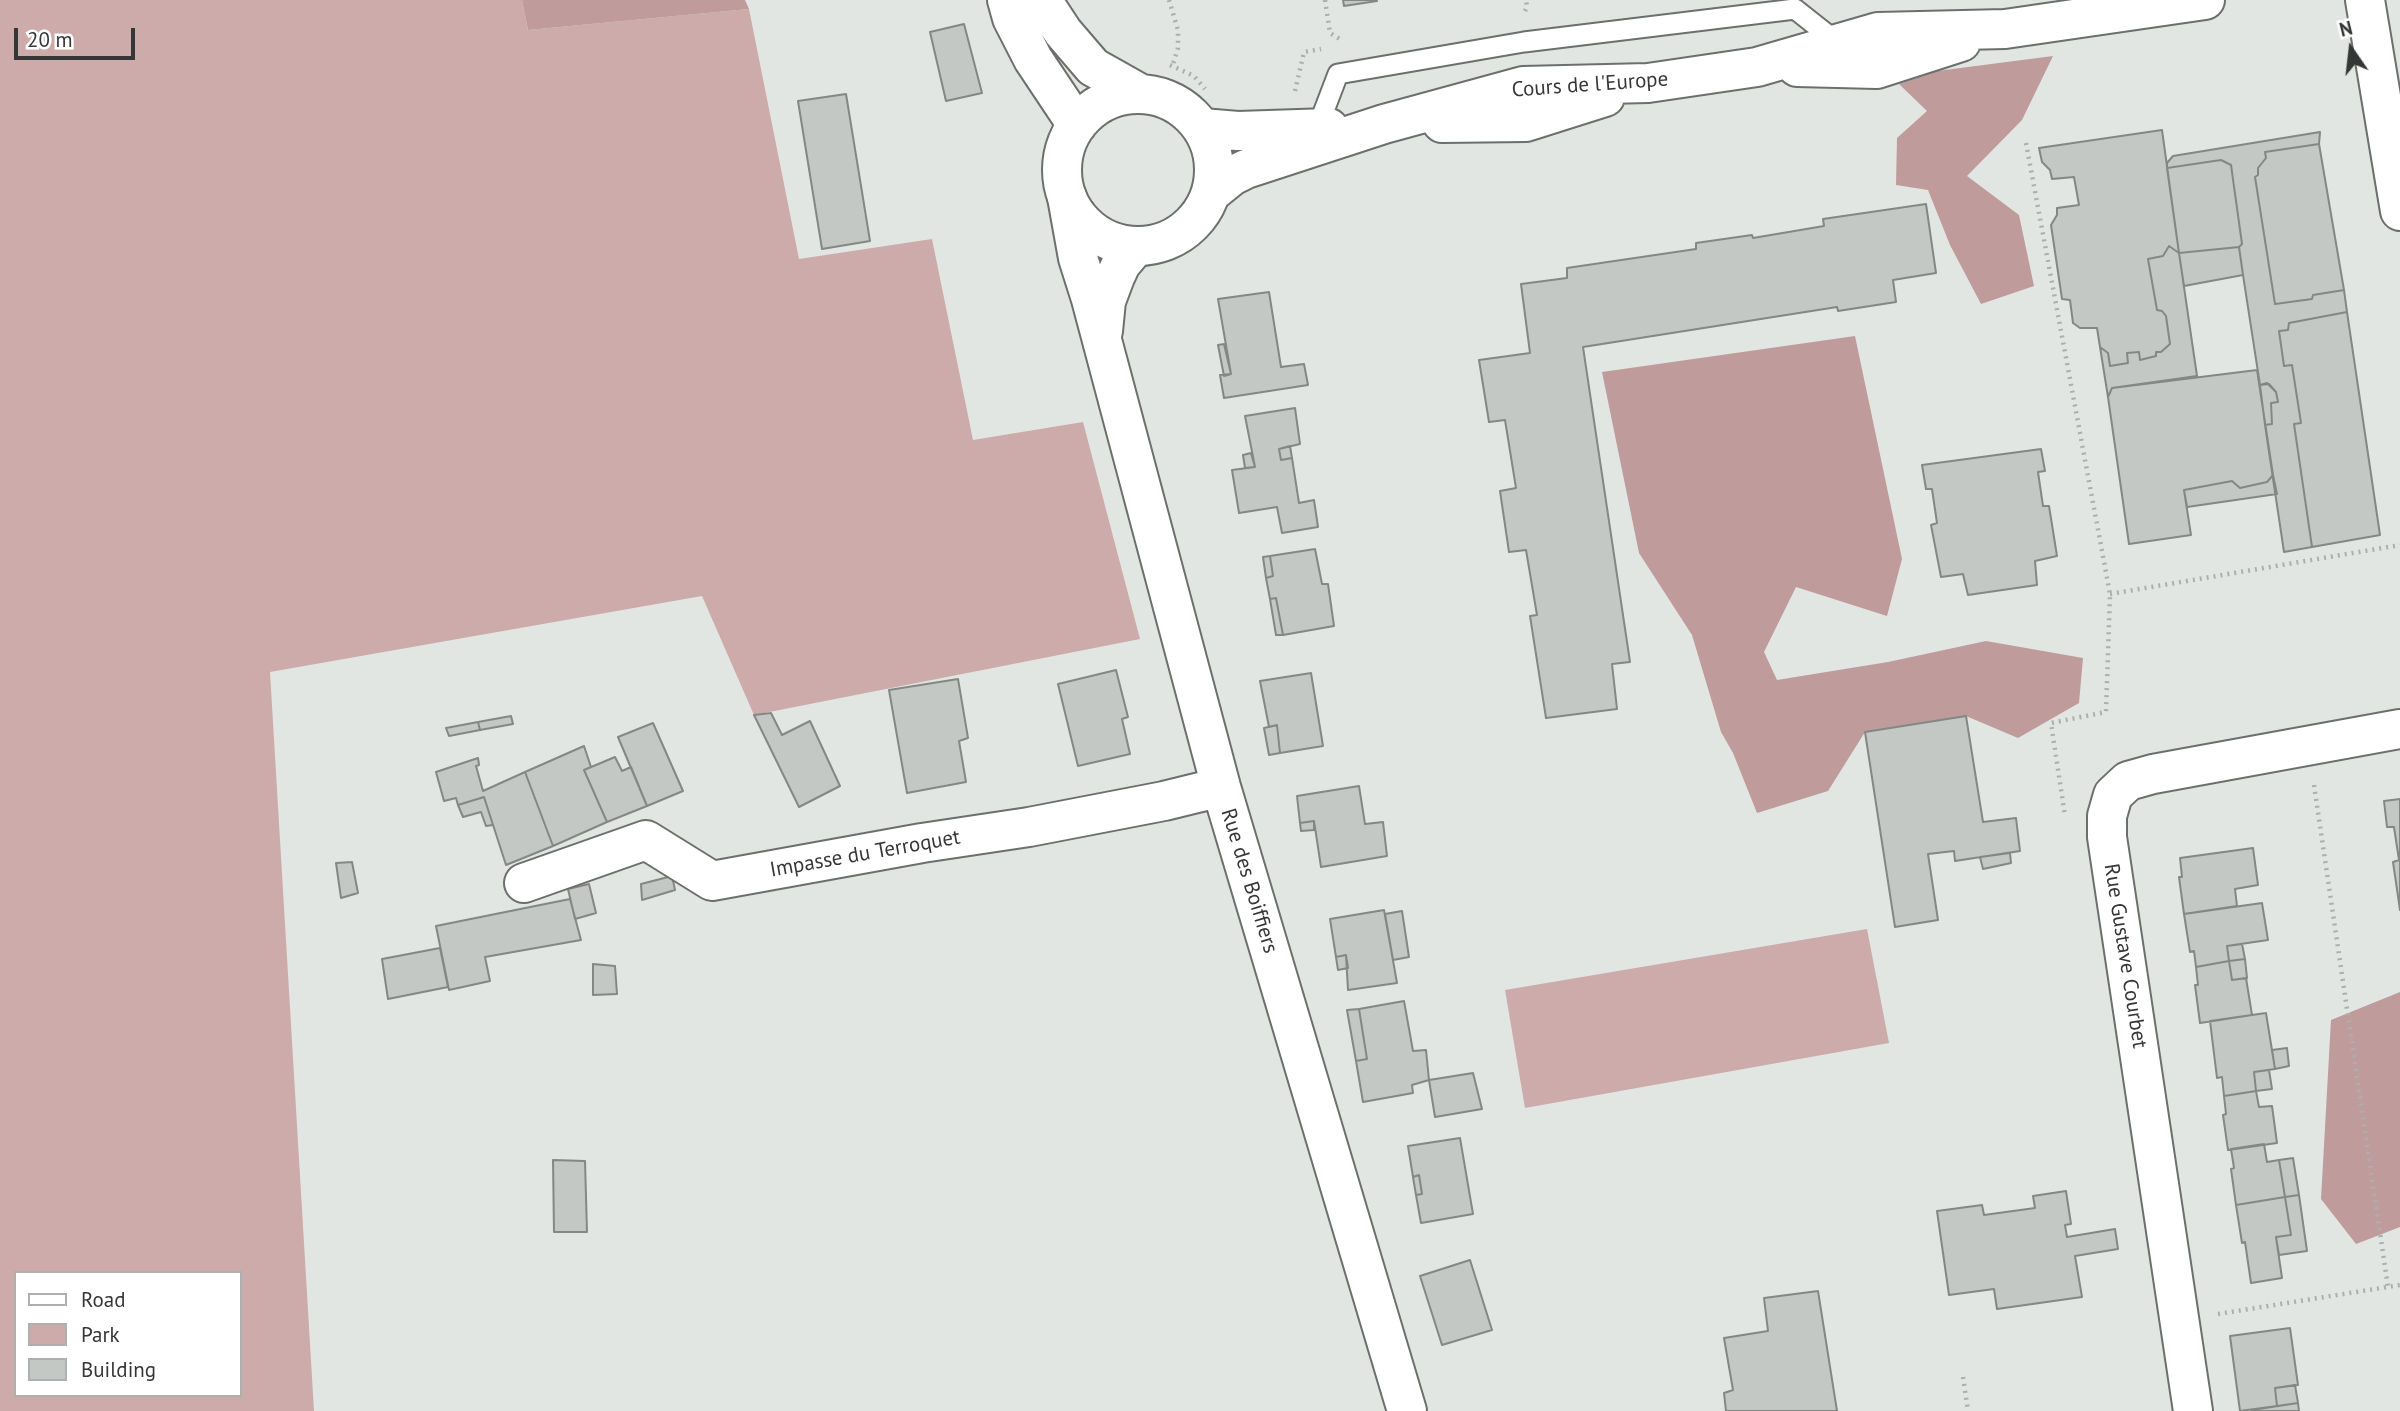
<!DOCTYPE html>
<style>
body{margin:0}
#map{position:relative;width:2400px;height:1411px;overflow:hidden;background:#e1e6e2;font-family:"PT Sans",sans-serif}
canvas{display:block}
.legend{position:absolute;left:14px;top:1271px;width:228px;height:126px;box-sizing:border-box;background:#fff;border:2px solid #aeafaf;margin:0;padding:9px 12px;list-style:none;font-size:21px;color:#353736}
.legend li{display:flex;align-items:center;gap:14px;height:35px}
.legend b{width:35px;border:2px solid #aeafaf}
.north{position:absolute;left:2316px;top:14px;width:70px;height:70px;-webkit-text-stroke:5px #fff;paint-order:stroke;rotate:346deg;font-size:19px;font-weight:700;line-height:28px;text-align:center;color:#353736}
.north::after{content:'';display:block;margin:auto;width:24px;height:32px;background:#353736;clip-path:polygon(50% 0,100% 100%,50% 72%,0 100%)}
.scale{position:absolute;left:14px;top:28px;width:121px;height:32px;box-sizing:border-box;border:4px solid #353736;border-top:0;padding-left:9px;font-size:21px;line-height:24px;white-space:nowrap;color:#353736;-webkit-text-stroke:5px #fff;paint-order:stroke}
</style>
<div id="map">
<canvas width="2400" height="1411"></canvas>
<ul class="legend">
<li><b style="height:9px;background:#fff"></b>Road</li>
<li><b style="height:19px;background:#cdabaa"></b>Park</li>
<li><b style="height:19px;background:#c4c8c4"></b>Building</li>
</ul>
<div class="north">N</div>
<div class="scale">20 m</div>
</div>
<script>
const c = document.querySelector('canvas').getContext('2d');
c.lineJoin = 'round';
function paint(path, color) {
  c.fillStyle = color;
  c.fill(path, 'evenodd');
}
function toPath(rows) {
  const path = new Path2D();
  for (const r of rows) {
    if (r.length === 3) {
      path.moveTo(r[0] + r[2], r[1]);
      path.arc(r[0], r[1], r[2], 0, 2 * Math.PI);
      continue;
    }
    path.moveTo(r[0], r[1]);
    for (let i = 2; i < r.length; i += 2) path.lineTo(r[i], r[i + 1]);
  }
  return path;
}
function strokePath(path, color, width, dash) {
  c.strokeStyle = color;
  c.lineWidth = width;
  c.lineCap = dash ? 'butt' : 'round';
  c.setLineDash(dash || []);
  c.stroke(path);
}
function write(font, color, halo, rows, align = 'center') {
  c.font = font + ' "PT Sans",sans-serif';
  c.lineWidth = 5;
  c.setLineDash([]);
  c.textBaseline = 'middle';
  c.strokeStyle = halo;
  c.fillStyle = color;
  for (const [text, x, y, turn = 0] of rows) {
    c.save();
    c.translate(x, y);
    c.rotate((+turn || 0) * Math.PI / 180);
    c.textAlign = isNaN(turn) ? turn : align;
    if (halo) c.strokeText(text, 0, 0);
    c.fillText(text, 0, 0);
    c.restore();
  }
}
const green = toPath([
 [0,0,522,0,528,30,749,9,799,259,932,239,973,440,1083,422,1140,639,754,715,702,596,270,672,314,1411,0,1411],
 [16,1273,240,1273,240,1395,16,1395],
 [1867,929,1889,1043,1525,1108,1505,990]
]);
const forest = toPath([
 [522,0,745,0,749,9,528,30],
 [2053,56,2022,120,1967,176,2019,215,2034,286,1981,304,1950,245,1928,190,1896,185,1897,138,1927,111,1899,84,1937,71],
 [1855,336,1902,559,1887,616,1796,587,1764,652,1777,680,1888,662,1986,641,2083,658,2079,703,2018,738,1966,716,1865,732,1828,791,1757,813,1733,753,1721,732,1692,635,1639,553,1602,372],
 [2400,992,2400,1227,2356,1244,2321,1199,2331,1020]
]);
const building = toPath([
 [1343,0,1376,0,1377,1,1344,6,1343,0],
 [964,24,982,93,946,101,930,32,964,24],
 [846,94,870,241,822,249,798,101,846,94],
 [2162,130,2179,253,2169,246,2163,256,2148,259,2157,310,2162,311,2166,316,2170,344,2161,352,2156,352,2156,356,2140,360,2139,352,2127,353,2128,363,2110,366,2108,353,2100,347,2097,328,2080,328,2073,323,2070,300,2062,299,2051,225,2057,215,2057,208,2079,205,2074,177,2052,179,2050,170,2042,162,2039,148,2162,130],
 [2320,132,2319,144,2265,152,2266,158,2258,168,2258,175,2255,177,2275,304,2312,299,2313,295,2344,290,2347,312,2289,323,2288,330,2279,331,2284,366,2292,365,2301,423,2294,424,2312,547,2284,552,2265,425,2272,424,2271,403,2278,402,2276,392,2269,384,2260,385,2243,275,2239,247,2242,244,2231,165,2221,160,2167,168,2167,163,2173,156,2320,132],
 [2319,144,2344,290,2313,295,2312,299,2275,304,2255,177,2258,175,2258,168,2266,158,2265,152,2319,144],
 [2221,160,2231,165,2242,244,2239,247,2179,253,2167,168,2221,160],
 [1926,204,1936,273,1893,280,1896,302,1838,311,1837,307,1583,347,1630,662,1612,664,1617,709,1546,718,1530,616,1537,615,1526,550,1509,552,1500,491,1516,488,1505,420,1489,422,1479,360,1530,353,1521,284,1567,278,1567,268,1696,249,1696,243,1752,235,1753,238,1824,226,1823,219,1926,204],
 [2169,246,2179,253,2197,376,2112,388,2108,397,2100,347,2108,353,2110,366,2128,363,2127,353,2139,352,2140,360,2156,356,2156,352,2161,352,2170,344,2166,316,2162,311,2157,310,2148,259,2163,256,2169,246],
 [2239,247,2243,275,2184,286,2179,253,2239,247],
 [1269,292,1281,367,1304,364,1308,385,1224,398,1220,375,1231,374,1218,299,1269,292],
 [2347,312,2380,535,2312,547,2294,424,2301,423,2292,365,2284,366,2279,331,2288,330,2289,323,2347,312],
 [1224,344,1231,374,1224,376,1218,345,1224,344],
 [2257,370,2273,475,2267,482,2240,488,2232,481,2184,490,2191,535,2129,544,2108,397,2112,388,2257,370],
 [2267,383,2276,392,2278,402,2271,403,2272,424,2265,425,2260,385,2267,383],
 [1295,408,1300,444,1279,449,1281,460,1292,458,1299,503,1314,500,1318,527,1282,533,1277,507,1239,513,1232,470,1255,467,1245,416,1295,408],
 [1290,446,1292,458,1281,460,1279,449,1290,446],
 [2041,449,2045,471,2038,472,2043,506,2049,506,2057,556,2035,561,2037,585,1968,595,1963,574,1941,577,1931,525,1937,523,1932,489,1926,489,1922,465,2041,449],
 [1251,453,1255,467,1245,468,1243,455,1251,453],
 [2273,475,2277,494,2187,507,2184,490,2232,481,2240,488,2267,482,2273,475],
 [1315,549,1322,584,1328,584,1334,626,1283,635,1276,598,1270,599,1266,578,1273,576,1270,556,1315,549],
 [1270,556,1273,576,1266,578,1263,557,1270,556],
 [1276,598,1283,635,1276,635,1270,599,1276,598],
 [1116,670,1128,717,1122,719,1130,754,1078,766,1058,684,1116,670],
 [1311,673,1323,746,1280,753,1277,725,1269,727,1260,681,1311,673],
 [958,679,968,738,959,741,966,782,907,793,889,690,958,679],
 [771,713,782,735,810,721,840,786,799,807,754,715,771,713],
 [511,716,513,724,480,730,478,722,511,716],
 [1966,716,1983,822,2016,818,2020,851,1955,861,1954,851,1928,854,1938,920,1895,927,1865,732,1966,716],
 [478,722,480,730,449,736,446,728,478,722],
 [653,723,683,791,647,806,618,737,653,723],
 [1277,725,1280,753,1269,755,1264,728,1277,725],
 [584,746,591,767,584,770,607,822,553,846,525,772,584,746],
 [615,757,622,771,631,767,647,806,607,822,584,770,615,757],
 [478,758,479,765,476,766,483,791,525,772,553,846,506,865,484,797,458,805,456,798,444,801,436,772,478,758],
 [1359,786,1365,824,1383,822,1387,856,1321,867,1314,821,1300,823,1297,796,1359,786],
 [484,797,493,825,486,826,481,812,463,817,458,805,484,797],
 [2400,799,2400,910,2393,862,2399,860,2394,827,2387,827,2384,801,2400,799],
 [1314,821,1314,830,1301,831,1300,823,1314,821],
 [2253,848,2258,885,2235,889,2237,906,2184,914,2179,877,2182,877,2180,858,2253,848],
 [2010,853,2011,863,1983,869,1980,857,2010,853],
 [352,862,358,893,341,898,336,863,352,862],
 [672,876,675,890,642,900,641,884,672,876],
 [589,884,596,913,575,919,568,889,589,884],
 [570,899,581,940,485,957,490,981,449,990,436,926,570,899],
 [2262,903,2268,940,2227,946,2229,961,2196,967,2194,951,2190,952,2184,914,2262,903],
 [1384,910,1397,983,1348,990,1346,955,1336,957,1330,919,1384,910],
 [1402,911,1409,957,1393,960,1385,914,1402,911],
 [2242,944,2245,959,2229,961,2227,946,2242,944],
 [440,948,448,987,388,999,382,959,440,948],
 [1346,955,1348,968,1338,970,1336,957,1346,955],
 [2245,959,2247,978,2232,980,2229,961,2245,959],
 [2229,961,2232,980,2246,978,2252,1015,2200,1023,2195,985,2198,985,2196,967,2229,961],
 [593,964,615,966,617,994,593,995,593,964],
 [1404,1001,1413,1051,1426,1050,1429,1080,1412,1085,1413,1093,1363,1102,1356,1061,1367,1059,1359,1009,1404,1001],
 [1359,1009,1367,1059,1356,1061,1347,1010,1359,1009],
 [2266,1013,2275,1069,2254,1072,2256,1091,2224,1096,2222,1077,2217,1078,2210,1021,2266,1013],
 [2287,1048,2289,1066,2275,1069,2272,1050,2287,1048],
 [2269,1070,2272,1089,2256,1091,2254,1072,2269,1070],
 [1473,1073,1482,1109,1435,1117,1429,1080,1473,1073],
 [2256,1091,2259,1107,2272,1106,2277,1143,2228,1150,2223,1115,2226,1114,2224,1096,2256,1091],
 [1460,1138,1473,1214,1421,1223,1416,1195,1422,1194,1419,1175,1413,1177,1408,1146,1460,1138],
 [2264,1144,2267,1162,2279,1160,2285,1197,2236,1205,2231,1169,2234,1168,2231,1149,2264,1144],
 [2293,1158,2299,1195,2285,1197,2279,1160,2293,1158],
 [553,1160,585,1161,587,1232,554,1232,553,1160],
 [1419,1175,1422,1194,1416,1195,1413,1177,1419,1175],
 [2066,1191,2071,1224,2065,1225,2067,1237,2115,1229,2118,1249,2075,1256,2082,1297,1997,1309,1994,1289,1949,1295,1937,1211,1982,1205,1984,1215,2035,1208,2033,1196,2066,1191],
 [2299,1195,2307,1251,2279,1255,2276,1237,2291,1235,2285,1197,2299,1195],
 [2285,1197,2291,1235,2276,1237,2282,1278,2251,1283,2245,1242,2242,1243,2236,1205,2285,1197],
 [1470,1260,1492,1330,1442,1345,1420,1276,1470,1260],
 [1818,1291,1837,1411,1726,1411,1724,1393,1733,1390,1724,1338,1768,1331,1764,1298,1818,1291],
 [2290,1328,2298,1385,2275,1388,2277,1406,2240,1411,2230,1336,2290,1328],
 [2295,1385,2298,1403,2277,1406,2275,1388,2295,1385],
 [2298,1403,2299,1411,2252,1411,2252,1410,2298,1403]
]);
const path = toPath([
 [1169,0,1178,30,1178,48,1172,67],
 [1325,0,1330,33,1343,41],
 [1525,11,1527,7,1526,0],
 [1170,65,1194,76,1205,89],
 [1295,91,1304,52,1321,49],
 [2026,143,2110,594,2106,712,2051,723,2065,816],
 [2110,594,2400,545],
 [2314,785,2388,1287],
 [2218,1314,2400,1285],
 [1963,1377,1968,1411]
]);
const service = toPath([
 [1317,129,1338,74,1524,42,1795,9,1838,43]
]);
const minor = toPath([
 [2365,0,2400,211],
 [1067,197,1078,258,1091,299,1221,787,1407,1411],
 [1103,331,1106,301,1115,277,1121,264,1136,246],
 [524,883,646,840,712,881,922,843,1029,827,1164,801,1221,787],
 [2193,1411,2107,837,2107,816,2113,795,2128,781,2153,774,2400,729]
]);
const tertiary = toPath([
 [1007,0,1012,18,1033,59,1077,125],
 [1042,0,1063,32,1093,67,1141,94],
 [1797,67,1877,69,1961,42],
 [1138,170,76],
 [1442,123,1526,122,1605,97],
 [1202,128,1238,131,1329,128],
 [1211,193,1232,176,1246,169,1384,124,1523,86,1648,83,1757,67,1878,32,2005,29,2205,0]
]);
const streetNames = [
 ["Cours de l'Europe",1590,85,-4],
 ["Impasse du Terroquet",865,854,-10],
 ["Rue des Boiffiers",1249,881,73],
 ["Rue Gustave Courbet",2125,956,81]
];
paint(green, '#cdabaa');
paint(forest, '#bf9b9b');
paint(building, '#c4c8c4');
strokePath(building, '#848884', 2);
strokePath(service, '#6c706d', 23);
strokePath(minor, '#6c706d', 42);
strokePath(tertiary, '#6c706d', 42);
strokePath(path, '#acb0ad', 4.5, [2, 5]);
strokePath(service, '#fff', 19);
strokePath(minor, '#fff', 38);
strokePath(tertiary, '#fff', 38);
write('21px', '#353736', '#fff', streetNames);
</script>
